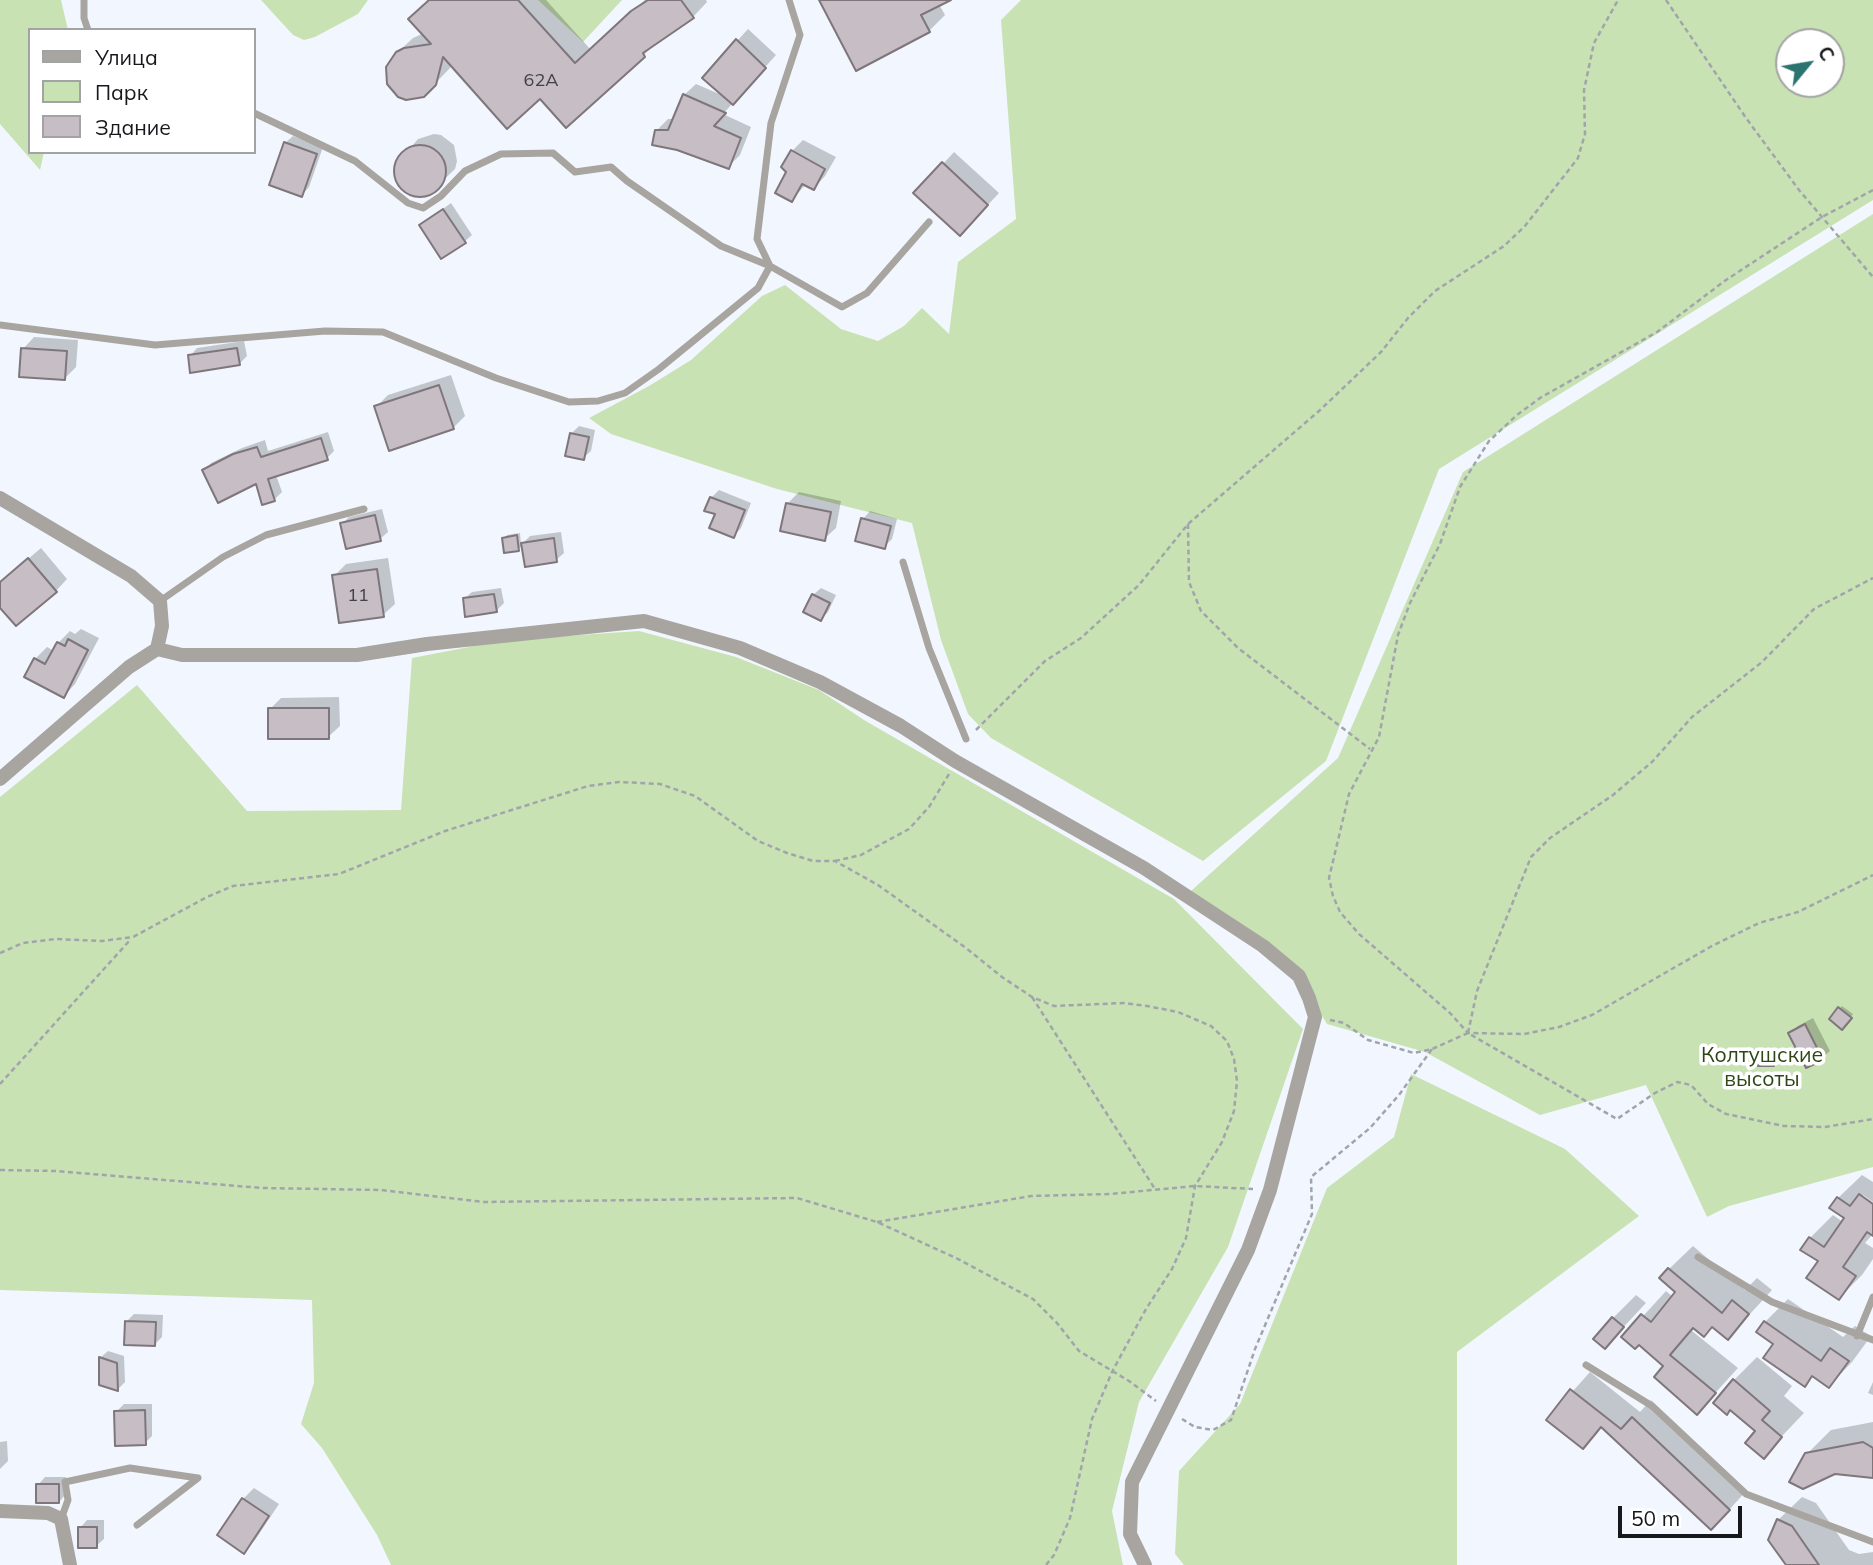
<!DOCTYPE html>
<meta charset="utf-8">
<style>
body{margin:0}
#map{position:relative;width:1873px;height:1565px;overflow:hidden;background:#f2f7ff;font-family:Mulish,sans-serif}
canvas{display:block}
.legend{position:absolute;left:28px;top:28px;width:228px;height:126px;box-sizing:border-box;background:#fff;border:2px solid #a2a3a4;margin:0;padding:9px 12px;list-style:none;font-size:21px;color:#16181c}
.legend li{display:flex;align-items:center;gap:14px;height:35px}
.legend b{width:35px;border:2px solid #a2a3a4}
.north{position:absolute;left:1775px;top:28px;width:70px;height:70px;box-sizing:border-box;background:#fff;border:2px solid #a2a3a4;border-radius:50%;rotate:60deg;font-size:19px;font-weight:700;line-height:28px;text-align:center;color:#16181c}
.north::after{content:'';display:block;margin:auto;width:24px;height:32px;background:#2b746f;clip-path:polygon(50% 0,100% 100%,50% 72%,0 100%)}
.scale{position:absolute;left:1618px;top:1506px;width:124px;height:32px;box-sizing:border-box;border:4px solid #16181c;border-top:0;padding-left:9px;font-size:21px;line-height:24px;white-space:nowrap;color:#16181c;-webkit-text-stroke:5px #fff;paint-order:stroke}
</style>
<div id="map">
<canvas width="1873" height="1565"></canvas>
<ul class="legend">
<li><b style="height:9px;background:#a8a5a1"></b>Улица</li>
<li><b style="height:19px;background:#c8e2b4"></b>Парк</li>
<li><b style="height:19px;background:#c7bdc4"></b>Здание</li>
</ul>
<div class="north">С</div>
<div class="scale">50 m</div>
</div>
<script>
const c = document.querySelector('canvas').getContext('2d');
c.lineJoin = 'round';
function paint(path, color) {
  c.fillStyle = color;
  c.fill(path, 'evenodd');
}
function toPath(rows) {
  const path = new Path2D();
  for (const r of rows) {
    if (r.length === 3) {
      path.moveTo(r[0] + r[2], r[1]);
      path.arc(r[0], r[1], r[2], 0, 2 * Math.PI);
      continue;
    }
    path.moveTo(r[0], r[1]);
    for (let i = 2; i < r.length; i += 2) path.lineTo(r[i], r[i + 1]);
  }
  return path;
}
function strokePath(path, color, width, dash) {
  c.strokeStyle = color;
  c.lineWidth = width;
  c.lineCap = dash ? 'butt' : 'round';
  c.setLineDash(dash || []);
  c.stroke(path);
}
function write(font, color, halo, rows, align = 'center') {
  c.font = font + ' Mulish,sans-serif';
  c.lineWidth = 7;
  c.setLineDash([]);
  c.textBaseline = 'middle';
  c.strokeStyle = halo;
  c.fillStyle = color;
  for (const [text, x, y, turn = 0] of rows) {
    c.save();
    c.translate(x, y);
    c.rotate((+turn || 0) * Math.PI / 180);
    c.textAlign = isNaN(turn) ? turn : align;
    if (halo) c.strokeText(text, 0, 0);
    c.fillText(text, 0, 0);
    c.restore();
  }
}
const green = toPath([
 [0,0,61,0,68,30,30,30,30,152,44,152,40,170,0,124],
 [261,0,368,0,358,14,315,37,304,40,293,35],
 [538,0,622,0,583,42],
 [1021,0,1873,0,1873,200,1439,469,1326,761,1203,861,991,738,968,714,941,640,912,523,777,489,611,434,589,418,649,386,691,360,762,296,785,285,841,329,878,341,904,326,922,308,949,334,958,262,1016,219,1001,20],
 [1789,42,1831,42,1831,84,1789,84],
 [1873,214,1873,1167,1729,1206,1707,1217,1646,1085,1540,1115,1425,1052,1327,1024,1293,969,1191,891,1338,758,1463,472],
 [639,631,736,657,819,690,864,720,1174,899,1303,1029,1228,1247,1139,1402,1112,1511,1123,1565,391,1565,377,1535,322,1448,301,1424,314,1383,312,1300,0,1290,0,797,137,685,247,811,401,810,412,658,505,640],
 [1411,1074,1565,1149,1639,1216,1457,1352,1457,1565,1184,1565,1175,1554,1179,1471,1240,1404,1327,1188,1394,1137]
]);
const shadow = toPath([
 [430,0,546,0,591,50,645,0,706,0,707,2,693,17,659,41,566,125,541,96,451,64,450,68,423,96,397,53,413,38,424,33],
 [821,0,947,0,939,4,945,15,929,31],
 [748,29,776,55,723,114,751,127,740,155,728,167,656,131,668,119,675,119,684,95,696,84,724,96,737,41],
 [434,134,441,135,454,145,457,161,455,169,428,195,416,195,402,187,396,172,396,165,418,139],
 [293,136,323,147,309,187,302,195,285,143],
 [803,140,836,157,825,176,814,188,806,184,792,200,788,172,792,151],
 [954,152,999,193,971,223,943,164],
 [451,203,472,235,464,242,421,225],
 [34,337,78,340,76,367,65,378,23,349],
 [244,341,247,356,239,364,190,356,197,348],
 [451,375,465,416,453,428,376,407,388,395],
 [579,426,595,430,591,451,583,458,571,434],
 [328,432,334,451,327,458,276,475,282,492,274,500,257,482,204,471,211,463,242,448,265,440,268,451],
 [719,490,751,503,741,528,734,536,717,513,711,498],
 [799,492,841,501,836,528,824,539,787,504],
 [382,509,388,532,380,539,342,524,349,517],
 [870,511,897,519,892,539,884,547,863,519],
 [561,532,564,553,556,560,523,545,518,549,504,538,507,535,520,533,521,545,530,536],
 [41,548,67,579,56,591,0,605,0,583],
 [388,558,395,604,383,615,334,576,346,564],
 [501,588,504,603,496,611,464,599,472,592],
 [821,588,836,595,828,612,821,619,813,595],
 [81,629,99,638,75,684,64,696,35,659,47,647,54,651,58,643,70,631,75,634],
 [339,697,340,726,328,737,270,709,281,698],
 [1842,1006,1853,1014,1845,1024,1839,1009],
 [1813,1018,1830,1051,1822,1058,1807,1066,1790,1033,1798,1026],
 [1763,1048,1777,1048,1776,1061,1773,1065,1760,1051],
 [1862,1175,1873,1182,1873,1202,1863,1195,1863,1200,1873,1206,1873,1234,1865,1243,1873,1248,1873,1259,1862,1275,1839,1298,1810,1238,1833,1215,1843,1222,1846,1217,1838,1198],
 [1693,1246,1745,1290,1757,1278,1772,1290,1728,1338,1713,1326,1695,1328,1692,1331,1738,1368,1697,1413,1666,1366,1639,1343,1624,1337,1666,1291,1673,1297,1678,1291,1669,1269],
 [1636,1295,1646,1303,1605,1347,1613,1318],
 [1788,1299,1843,1337,1855,1326,1871,1336,1852,1362,1829,1386,1814,1375,1804,1385,1775,1343,1765,1322],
 [134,1314,163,1315,162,1337,155,1344,126,1322],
 [108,1351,124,1356,125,1382,118,1389,100,1358],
 [1757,1357,1792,1386,1784,1396,1804,1413,1763,1456,1757,1431,1734,1380],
 [1590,1372,1640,1412,1651,1400,1747,1490,1729,1510,1603,1426,1583,1447,1548,1419],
 [1873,1382,1873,1395,1868,1393],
 [124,1404,152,1404,152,1436,145,1443,116,1412],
 [1873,1422,1873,1477,1807,1454,1831,1430],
 [7,1441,8,1461,0,1469,0,1442],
 [45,1477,66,1477,66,1494,59,1502,38,1485],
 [254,1488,279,1504,255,1540,244,1551,243,1499],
 [1802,1497,1816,1503,1849,1550,1859,1554,1873,1552,1873,1565,1788,1565,1778,1520],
 [87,1520,104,1520,104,1539,96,1546,80,1528]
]);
const building = toPath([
 [429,0,518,0,575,63,631,11,648,0,681,0,694,18,643,53,645,57,566,128,540,99,507,129,443,57,436,85,424,97,406,100,398,97,387,84,386,67,396,52,404,48,431,44,408,19,429,0],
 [819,0,951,0,921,15,930,32,856,71,819,0],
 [736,39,766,68,733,105,702,78,736,39],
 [683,94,726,113,714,126,741,138,729,169,677,150,652,145,655,130,668,130,683,94],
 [284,142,317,154,302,197,269,185,284,142],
 [420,171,26],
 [791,150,825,169,814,190,802,184,792,202,775,193,786,172,781,167,791,150],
 [942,162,988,205,960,236,913,193,942,162],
 [443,209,466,243,441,259,419,225,443,209],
 [21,348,67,351,65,380,19,377,21,348],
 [237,348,240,365,190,373,188,355,237,348],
 [439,385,454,429,389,451,374,406,439,385],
 [570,433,589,437,584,460,565,456,570,433],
 [321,438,328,460,268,479,275,501,262,505,256,484,218,503,202,470,233,454,257,447,261,457,321,438],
 [710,497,745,510,734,538,709,528,715,514,704,511,710,497],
 [786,503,831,512,825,541,780,531,786,503],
 [375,515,381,541,346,549,340,523,375,515],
 [861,518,891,526,885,549,855,541,861,518],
 [517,535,519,551,504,553,502,538,517,535],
 [554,538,557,562,525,567,521,543,554,538],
 [28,558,57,592,16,626,0,608,0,582,28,558],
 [377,569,384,617,339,623,332,575,377,569],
 [494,594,497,612,465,617,463,598,494,594],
 [812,594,830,603,821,621,803,612,812,594],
 [68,639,88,650,64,698,24,677,34,658,45,664,57,642,65,646,68,639],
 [268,708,329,708,329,739,268,739,268,708],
 [1838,1007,1852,1018,1842,1030,1829,1019,1838,1007],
 [1805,1024,1823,1060,1806,1068,1788,1033,1805,1024],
 [1758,1050,1774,1051,1774,1066,1758,1066,1758,1050],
 [1859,1194,1873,1204,1873,1236,1867,1232,1843,1267,1856,1276,1839,1300,1806,1278,1818,1261,1800,1250,1809,1237,1824,1247,1844,1218,1829,1208,1837,1197,1850,1206,1859,1194],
 [1668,1268,1722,1313,1732,1300,1749,1314,1728,1340,1712,1327,1704,1337,1693,1328,1670,1355,1716,1393,1697,1415,1654,1377,1663,1366,1639,1345,1635,1349,1621,1337,1641,1314,1651,1322,1675,1292,1659,1278,1668,1268],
 [1612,1317,1624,1327,1605,1349,1593,1339,1612,1317],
 [125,1321,156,1322,155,1346,124,1345,125,1321],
 [1764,1321,1821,1361,1830,1348,1849,1361,1829,1388,1812,1376,1805,1387,1763,1358,1773,1344,1756,1332,1764,1321],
 [99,1357,117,1363,118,1391,99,1385,99,1357],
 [1733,1379,1770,1411,1762,1420,1782,1437,1764,1459,1745,1443,1755,1431,1730,1410,1727,1415,1713,1403,1733,1379],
 [1570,1389,1621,1429,1632,1417,1730,1510,1711,1530,1601,1427,1583,1449,1546,1420,1570,1389],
 [145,1410,146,1445,115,1446,114,1411,145,1410],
 [1863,1442,1873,1448,1873,1478,1835,1474,1803,1489,1789,1482,1805,1453,1863,1442],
 [36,1484,59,1484,59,1503,36,1503,36,1484],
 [242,1498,269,1516,244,1554,217,1535,242,1498],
 [1777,1519,1792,1526,1819,1565,1786,1565,1768,1540,1777,1519],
 [78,1527,97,1527,97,1548,78,1548,78,1527]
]);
const path = toPath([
 [1666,0,1746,118,1799,190,1873,277],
 [1873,190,1822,217,1726,280,1657,332,1540,398,1517,415,1489,441,1460,487,1440,544,1410,603,1398,635,1379,737,1349,794,1329,878,1333,896,1340,912,1359,934,1450,1013,1468,1033,1524,1034,1559,1027,1592,1015,1710,947,1759,923,1798,912,1873,875],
 [1188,524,1189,582,1201,611,1238,648,1370,749],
 [976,730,1045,661,1081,638,1139,585,1188,524,1319,411,1381,352,1408,318,1435,291,1504,246,1525,226,1578,158,1585,134,1584,90,1594,43,1618,0],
 [835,861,861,855,909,829,929,807,949,774],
 [0,953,23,943,56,939,102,941,133,937,207,897,233,886,339,874,445,831,588,786,619,782,660,784,695,796,758,841,787,853,813,861,835,861,878,885,966,948,1002,977,1032,997,1054,1006,1124,1003,1147,1006,1178,1012,1211,1026,1227,1041,1234,1059,1237,1081,1234,1111,1222,1142,1195,1186,1186,1238,1172,1269,1146,1309,1112,1372,1092,1419,1070,1518,1054,1555,1046,1565],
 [1032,997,1155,1189],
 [1330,1020,1344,1023,1368,1040,1414,1053,1432,1049,1468,1033,1617,1119,1655,1093,1677,1082,1691,1085,1708,1104,1726,1114,1784,1126,1825,1127,1873,1119],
 [1468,1033,1477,991,1531,857,1550,838,1613,795,1652,762,1692,717,1762,662,1814,609,1873,578],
 [0,1084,131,939],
 [0,1170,55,1171,262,1188,381,1190,483,1202,797,1198,877,1222,956,1258,1033,1299,1057,1323,1079,1351,1129,1381,1156,1401],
 [877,1222,1031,1196,1110,1194,1195,1186,1253,1189],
 [1182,1419,1195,1427,1213,1430,1231,1420,1255,1349,1312,1214,1311,1177,1370,1128,1399,1095,1432,1049]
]);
const service = toPath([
 [84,0,84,18,88,30],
 [254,113,355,161,408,203,423,208,441,196,465,171,501,154,553,153,575,172,611,167,627,181,721,246,770,266,842,307,867,293,929,222],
 [0,325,155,345,325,331,383,332,496,378,569,402,598,401,625,393,659,369,758,288,770,266,757,239,771,123,800,35,789,0],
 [903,562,929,648,966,739],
 [160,601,223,557,266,535,364,509],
 [1698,1257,1772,1302,1873,1340],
 [1857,1336,1873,1297],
 [1586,1365,1652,1406,1746,1494,1873,1542],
 [61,1519,68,1500,65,1482,130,1468,198,1478,137,1525]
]);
const minor = toPath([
 [0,498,131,576,160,601,162,626,157,649,129,667,0,779],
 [157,649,182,655,357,655,427,644,644,621,740,648,820,682,901,726,955,761,1144,868,1263,946,1299,976,1309,998,1315,1017,1270,1190,1248,1250,1132,1482,1130,1534,1145,1565],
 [0,1511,48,1513,61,1519,70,1565]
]);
const numberNames = [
 ["62А",541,81],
 ["11",358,596]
];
const parkNames = [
 ["Колтушские",1762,1056],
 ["высоты",1762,1080]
];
paint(green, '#c8e2b4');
paint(shadow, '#0003');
paint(building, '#c7bdc4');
strokePath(building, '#7f767c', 2);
strokePath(path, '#a1a5ab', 2.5, [5, 3.5]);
strokePath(service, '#a8a5a1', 7);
strokePath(minor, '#a8a5a1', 14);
write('18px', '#424146', null, numberNames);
write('21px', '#2f4717', '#fff', parkNames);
</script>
